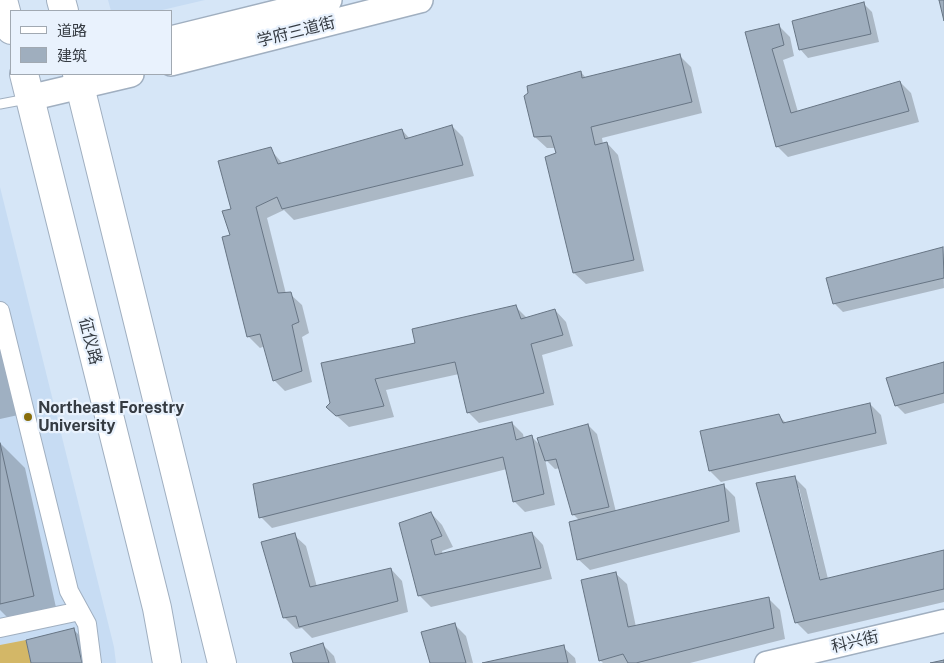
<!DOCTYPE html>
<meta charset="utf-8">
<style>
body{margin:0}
#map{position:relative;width:944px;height:663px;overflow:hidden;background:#d6e6f7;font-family:"Public Sans","Noto Sans SC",sans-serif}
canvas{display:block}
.legend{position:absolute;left:10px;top:10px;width:162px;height:65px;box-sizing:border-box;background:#e9f2fd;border:1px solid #a1a9b2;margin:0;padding:6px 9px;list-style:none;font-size:15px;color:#353b42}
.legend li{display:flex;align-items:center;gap:10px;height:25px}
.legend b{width:25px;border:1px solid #a1a9b2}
</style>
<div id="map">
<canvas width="944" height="663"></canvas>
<ul class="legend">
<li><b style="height:6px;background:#fff"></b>道路</li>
<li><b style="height:14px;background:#9faebe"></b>建筑</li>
</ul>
</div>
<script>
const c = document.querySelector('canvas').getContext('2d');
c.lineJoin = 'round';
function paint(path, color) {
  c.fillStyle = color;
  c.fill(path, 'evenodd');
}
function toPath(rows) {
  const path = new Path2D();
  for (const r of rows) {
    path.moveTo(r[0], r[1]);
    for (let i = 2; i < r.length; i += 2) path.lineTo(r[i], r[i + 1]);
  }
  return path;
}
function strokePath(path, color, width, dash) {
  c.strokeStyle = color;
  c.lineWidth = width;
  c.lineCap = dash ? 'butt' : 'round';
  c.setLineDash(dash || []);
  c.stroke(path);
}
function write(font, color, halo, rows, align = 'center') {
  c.font = font + ' "Public Sans","Noto Sans SC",sans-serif';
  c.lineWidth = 4.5;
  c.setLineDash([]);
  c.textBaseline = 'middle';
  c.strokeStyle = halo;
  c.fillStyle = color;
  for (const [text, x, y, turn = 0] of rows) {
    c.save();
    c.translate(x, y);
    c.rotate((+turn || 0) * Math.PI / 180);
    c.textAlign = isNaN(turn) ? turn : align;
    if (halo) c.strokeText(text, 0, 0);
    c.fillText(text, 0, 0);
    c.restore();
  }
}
const built = toPath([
 [108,0,205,0,158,11,111,11],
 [0,187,114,647,116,663,0,663]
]);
const green = toPath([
 [26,640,31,663,0,663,0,645]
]);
const shadow = toPath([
 [863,3,872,12,879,42,808,58,800,49],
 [779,26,790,37,794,56,783,60,798,112,900,82,911,93,919,122,788,157,777,146,747,33],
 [680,56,691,67,702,113,602,138,603,144,607,143,618,155,644,271,586,284,574,273,555,148,547,148,535,137,581,72,586,78],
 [452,126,463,137,474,176,294,220,284,210,267,218,286,294,290,294,302,305,309,333,302,337,312,382,285,391,274,380,265,346,260,348,248,336,232,235,233,210,270,149,283,164,402,130,410,139],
 [943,249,944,288,843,312,834,303],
 [516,307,527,318,555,310,566,322,573,346,542,355,554,405,479,423,468,412,459,374,386,390,394,417,349,427,327,407,417,344],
 [0,308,23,414,0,419],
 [944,363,944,403,905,414,896,405],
 [870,404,881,415,887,444,721,482,710,471,778,415,786,423],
 [512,423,523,434,524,439,531,436,542,447,588,425,597,434,616,512,723,485,735,497,740,532,590,570,578,559,580,521,573,514,560,468,555,469,545,459,555,505,525,512,514,501,507,469,272,528,261,517],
 [0,443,25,468,59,621,20,630,0,610],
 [794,477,806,489,828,579,944,552,944,602,808,634,796,622],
 [797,488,799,488,822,586,820,586],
 [431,513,442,525,453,547,442,551,443,555,532,533,543,545,552,579,431,607,419,595],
 [294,535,306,546,317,587,391,569,402,581,408,612,312,638,302,628,296,629,284,617],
 [615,573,627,584,636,627,768,598,780,610,785,639,690,663,603,663,600,660],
 [455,625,466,636,473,663,431,663],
 [73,629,82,638,88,663,33,663],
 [322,644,334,656,336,663,294,663],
 [563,647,575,658,576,663,488,663]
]);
const building = toPath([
 [939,0,944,0,944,21,939,0],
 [864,2,871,34,799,50,792,21,864,2],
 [779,24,784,45,772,49,791,113,900,81,909,111,776,147,745,32,779,24],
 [680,54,692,102,591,127,595,145,607,142,634,260,573,273,545,157,556,153,551,136,534,137,524,96,528,93,527,86,581,71,582,78,680,54],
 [452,125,463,165,282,209,277,197,256,207,278,293,291,292,299,322,292,325,302,371,273,381,260,334,247,337,222,237,230,235,222,211,231,209,218,161,271,147,278,164,402,129,405,139,452,125],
 [943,247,944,278,833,304,826,278,943,247],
 [516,305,521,319,555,309,563,335,531,344,544,393,467,413,455,362,375,379,384,406,336,416,326,407,330,403,321,363,415,343,412,329,516,305],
 [944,362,944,393,895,406,886,378,944,362],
 [870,403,876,433,709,471,700,431,779,414,783,423,870,403],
 [512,422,516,440,532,435,544,494,513,502,503,457,259,518,253,484,512,422],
 [588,424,609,507,572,515,556,459,545,461,537,438,588,424],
 [0,443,34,596,0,604,0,443],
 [795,476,820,580,944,550,944,589,795,623,756,483,795,476],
 [724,484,729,521,577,560,569,522,724,484],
 [431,512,442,536,431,540,435,555,532,532,541,568,418,596,399,523,431,512],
 [295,533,310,587,391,568,398,601,299,627,296,616,283,618,261,542,295,533],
 [616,572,628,627,769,597,774,628,636,663,628,663,623,654,599,661,581,580,616,572],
 [455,623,466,663,430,663,421,632,455,623],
 [74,628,82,663,31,663,26,640,74,628],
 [323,643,329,663,293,663,290,653,323,643],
 [564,645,568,663,482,663,564,645],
 [944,660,944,663,930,663,944,660]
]);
const service = toPath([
 [0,104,27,99]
]);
const minor = toPath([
 [0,311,69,591,87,624,92,663],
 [0,628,80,611]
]);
const tertiary = toPath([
 [766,663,944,621]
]);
const secondary = toPath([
 [171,39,329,0],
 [171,63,420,0],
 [29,98,131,74]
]);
const primary = toPath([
 [3,0,11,30],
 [61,0,64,11],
 [24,74,157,608,167,663],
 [77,74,222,663]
]);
const markers = [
 [28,417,5,"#886d0b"]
];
const streetNames = [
 ["学府三道街",296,32,-14],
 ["征仪路",90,341,76],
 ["科兴街",855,642,-13]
];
const poiNames = [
 ["Northeast Forestry",38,408],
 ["University",38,426]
];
paint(built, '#c7dcf3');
paint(green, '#d3b767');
paint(shadow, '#0003');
paint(building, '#9faebe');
strokePath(building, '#677584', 1);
strokePath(service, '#a0afc0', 11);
strokePath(minor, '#a0afc0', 20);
strokePath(tertiary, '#a0afc0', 25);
strokePath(secondary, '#a0afc0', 28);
strokePath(primary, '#a0afc0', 30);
strokePath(service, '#fff', 9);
strokePath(minor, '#fff', 18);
strokePath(tertiary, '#fff', 22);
strokePath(secondary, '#fff', 25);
strokePath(primary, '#fff', 28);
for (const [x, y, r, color] of markers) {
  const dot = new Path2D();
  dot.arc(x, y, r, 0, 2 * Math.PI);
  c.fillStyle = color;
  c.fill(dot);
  strokePath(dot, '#e9f2fd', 2);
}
write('16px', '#353b42', '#e9f2fd', streetNames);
write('bold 16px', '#353b42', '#e9f2fd', poiNames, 'left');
</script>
